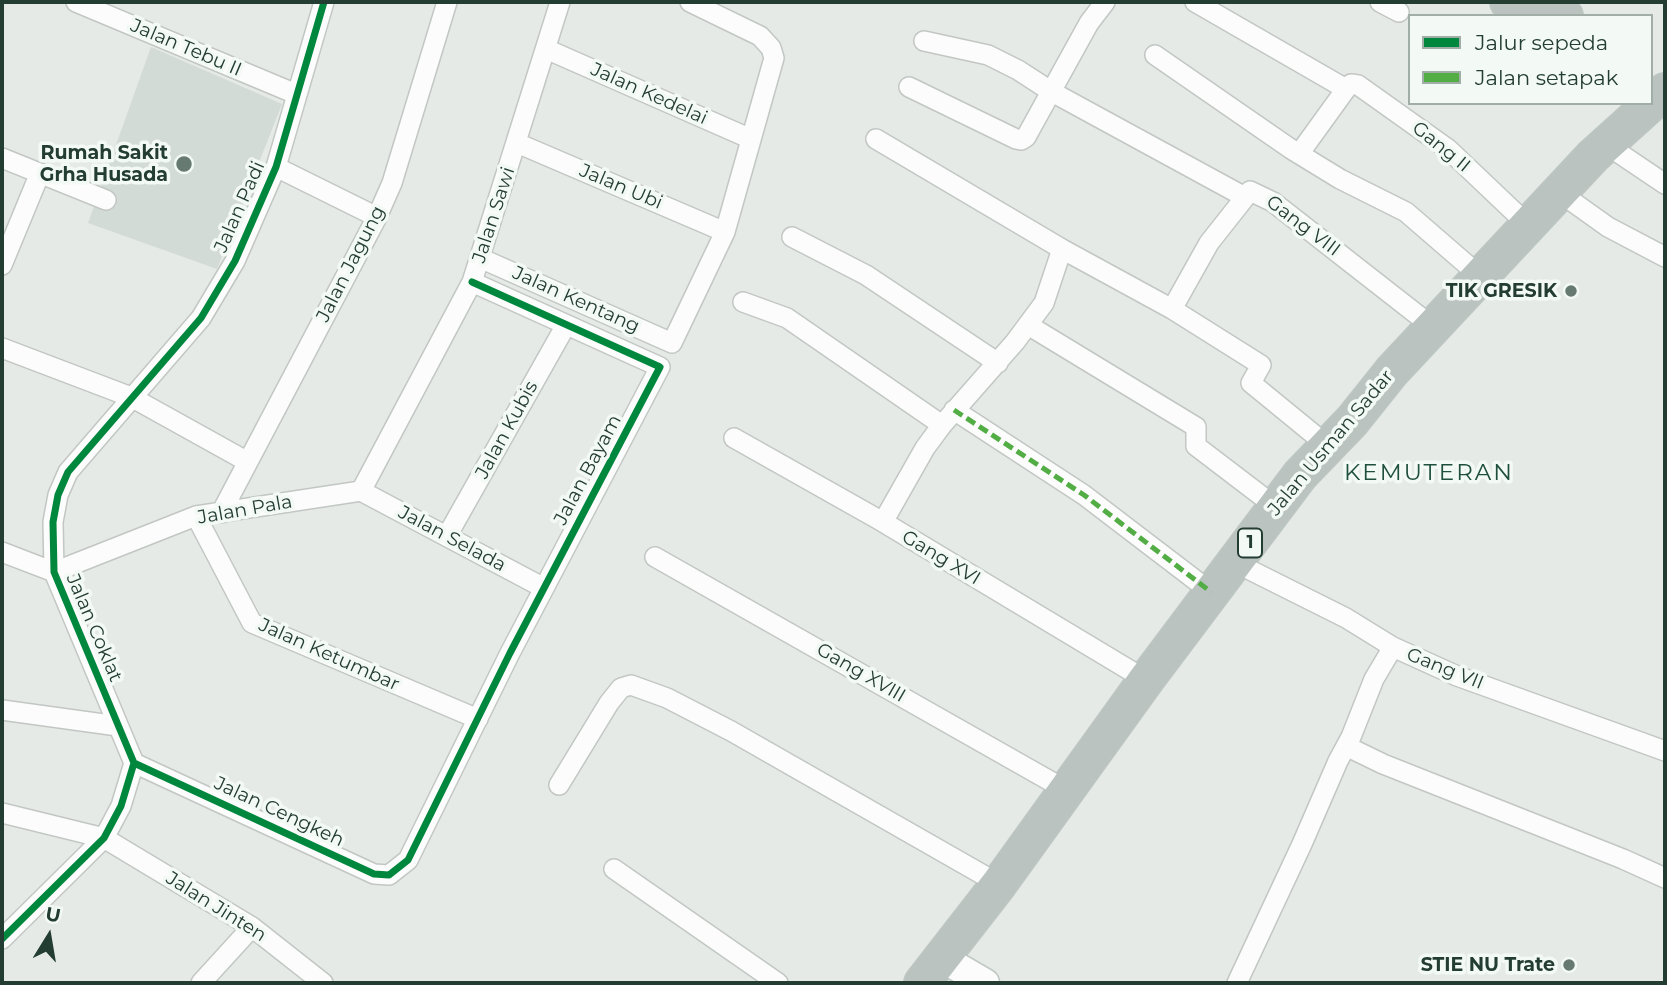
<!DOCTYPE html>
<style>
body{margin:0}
#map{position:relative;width:1667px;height:985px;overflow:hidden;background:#e5eae7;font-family:Montserrat,sans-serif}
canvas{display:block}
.frame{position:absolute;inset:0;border:4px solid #233d33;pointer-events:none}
.legend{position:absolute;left:1408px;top:14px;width:245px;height:91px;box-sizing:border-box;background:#f3f9f5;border:2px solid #a0aea7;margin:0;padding:9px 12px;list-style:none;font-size:21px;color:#233d33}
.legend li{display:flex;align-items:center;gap:14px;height:35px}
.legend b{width:35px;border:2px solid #a0aea7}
.north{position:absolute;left:14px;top:901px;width:70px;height:70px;-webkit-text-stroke:5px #f3f9f5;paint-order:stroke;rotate:11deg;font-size:19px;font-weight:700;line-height:28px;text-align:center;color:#233d33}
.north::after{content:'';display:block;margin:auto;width:24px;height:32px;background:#233d33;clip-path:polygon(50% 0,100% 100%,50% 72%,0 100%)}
</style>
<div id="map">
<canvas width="1667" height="985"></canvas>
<div class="frame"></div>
<ul class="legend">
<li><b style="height:9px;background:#00873e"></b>Jalur sepeda</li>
<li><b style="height:9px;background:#53ad45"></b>Jalan setapak</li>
</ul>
<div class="north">U</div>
</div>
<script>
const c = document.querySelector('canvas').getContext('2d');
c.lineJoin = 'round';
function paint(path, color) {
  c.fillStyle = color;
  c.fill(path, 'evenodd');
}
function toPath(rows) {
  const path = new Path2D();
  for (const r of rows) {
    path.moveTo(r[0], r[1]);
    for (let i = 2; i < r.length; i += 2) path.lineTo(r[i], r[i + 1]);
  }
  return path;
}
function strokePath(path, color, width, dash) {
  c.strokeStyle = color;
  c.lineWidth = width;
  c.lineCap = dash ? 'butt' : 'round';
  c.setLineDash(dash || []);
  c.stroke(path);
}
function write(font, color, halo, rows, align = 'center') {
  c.font = font + ' Montserrat,sans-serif';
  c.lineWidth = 7;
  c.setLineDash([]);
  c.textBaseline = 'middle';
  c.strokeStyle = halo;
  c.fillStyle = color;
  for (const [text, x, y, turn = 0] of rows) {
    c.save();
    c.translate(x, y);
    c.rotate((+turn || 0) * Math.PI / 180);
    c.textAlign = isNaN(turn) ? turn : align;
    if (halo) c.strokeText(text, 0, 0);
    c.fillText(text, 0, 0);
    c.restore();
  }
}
const built = toPath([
 [151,47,282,104,217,269,88,223]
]);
const street = toPath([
 [76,2,296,94],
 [1195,2,1346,89],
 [1380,2,1399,12],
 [924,41,988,55,1018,70,1052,92,1243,196],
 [546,49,751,139],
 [1155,55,1291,149,1340,179,1406,212,1480,276],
 [909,87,1016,139,1021,140,1026,137,1089,23,1105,2],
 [876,139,1062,249,1172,309,1261,365,1251,383,1328,446],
 [517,143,725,232],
 [1607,145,1665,184],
 [1299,154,1346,89,1351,84,1358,85,1448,149,1528,225],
 [2,158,106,200],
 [276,167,377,217],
 [1559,192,1608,227,1665,257],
 [792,237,866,275,998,363],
 [480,258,672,343,725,232,774,58,771,48,760,36,690,2],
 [2,265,40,173],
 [743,302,787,318,942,425],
 [1172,309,1209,243,1250,191,1273,202,1433,327],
 [1028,325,1196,427,1196,446,1276,507],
 [2,348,131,397,248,462],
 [954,410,1084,495,1211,592],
 [734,438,883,522,1146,680],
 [361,491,472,282,560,2],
 [361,491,544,588],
 [221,513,377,217,392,183,447,2],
 [196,516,252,623,478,719],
 [883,522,925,448,942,425,1015,342,1044,303,1062,249],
 [447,536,566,325],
 [2,552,54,572,196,516,361,491],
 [655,557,1066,790],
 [1236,563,1346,618,1393,647,1457,676,1665,751],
 [2,710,118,726],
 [1346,746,1383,764,1623,859,1665,878],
 [134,763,374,874,389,875,408,860,510,653,660,367,472,282],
 [559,785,609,703,621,688,631,685,667,698,731,731,999,884],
 [2,813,104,838,252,927,323,983],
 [614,869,778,983],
 [2,939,104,838,121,806,134,763,54,572,53,522,58,495,68,472,201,318,235,261,276,167,324,2],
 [201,983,252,927],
 [1237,983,1302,844,1338,761,1351,737,1374,679,1393,647]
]);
const secondary = toPath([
 [942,958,985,983]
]);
const highway = toPath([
 [1508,2,1529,16],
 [1545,2,1565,16],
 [922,983,999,884,1146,680,1300,475,1352,421,1392,371,1593,156,1665,91]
]);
const quiet = toPath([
 [954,410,1084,495,1211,592]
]);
const cycleway = toPath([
 [134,763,374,874,389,875,408,860,510,653,660,367,472,282],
 [2,939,104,838,121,806,134,763,54,572,53,522,58,495,68,472,201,318,235,261,276,167,324,2]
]);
const markers = [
 [184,164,9,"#677a72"],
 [1571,291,7,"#677a72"],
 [1569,965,7,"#677a72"]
];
const shields = [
 [1250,543,24]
];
const shieldNames = [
 ["1",1250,543]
];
const streetNames = [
 ["Jalan Tebu II",186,48,23],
 ["Jalan Kedelai",649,94,24],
 ["Gang II",1441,147,39],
 ["Jalan Ubi",621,187,23],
 ["Jalan Padi",240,207,-66],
 ["Jalan Sawi",494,215,-72],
 ["Gang VIII",1303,226,37],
 ["Jalan Jagung",351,264,-63],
 ["Jalan Kentang",576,300,24],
 ["Jalan Kubis",507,430,-61],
 ["Jalan Usman Sadar",1331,443,-50],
 ["Jalan Bayam",588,470,-62],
 ["Jalan Pala",245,510,-10],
 ["Jalan Selada",452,539,28],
 ["Gang XVI",941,558,31],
 ["Jalan Coklat",94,628,67],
 ["Jalan Ketumbar",329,655,24],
 ["Gang VII",1445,669,22],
 ["Gang XVIII",861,673,30],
 ["Jalan Cengkeh",279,812,25],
 ["Jalan Jinten",216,907,32]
];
const poiNames = [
 ["Rumah Sakit",168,153],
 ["Grha Husada",168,175],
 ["TIK GRESIK",1557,291],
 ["STIE NU Trate",1555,965]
];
const quarterNames = [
 ["KEMUTERAN",1429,473]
];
paint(built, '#d3dbd7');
strokePath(street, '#c2c7c4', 22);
strokePath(secondary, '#c0c8c4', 31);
strokePath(highway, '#bdc6c2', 38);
strokePath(street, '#fbfcfb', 19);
strokePath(secondary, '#fbfcfb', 28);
strokePath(highway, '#bac3c0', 35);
strokePath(quiet, '#53ad45', 5, [10, 5]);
strokePath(cycleway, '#00873e', 7);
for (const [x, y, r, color] of markers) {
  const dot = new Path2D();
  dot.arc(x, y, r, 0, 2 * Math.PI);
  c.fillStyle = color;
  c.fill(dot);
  strokePath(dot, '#f3f9f5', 2.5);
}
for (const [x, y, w] of shields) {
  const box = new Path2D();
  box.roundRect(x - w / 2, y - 14.5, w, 29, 5);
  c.fillStyle = '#f3f9f5';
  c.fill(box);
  strokePath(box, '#233d33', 2);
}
write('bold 18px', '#233d33', null, shieldNames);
write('19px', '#233d33', '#f3f9f5', streetNames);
write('bold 19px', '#233d33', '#f3f9f5', poiNames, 'right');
c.letterSpacing = '2px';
write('23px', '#1f4f3d', '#f3f9f5', quarterNames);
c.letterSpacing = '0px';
</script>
